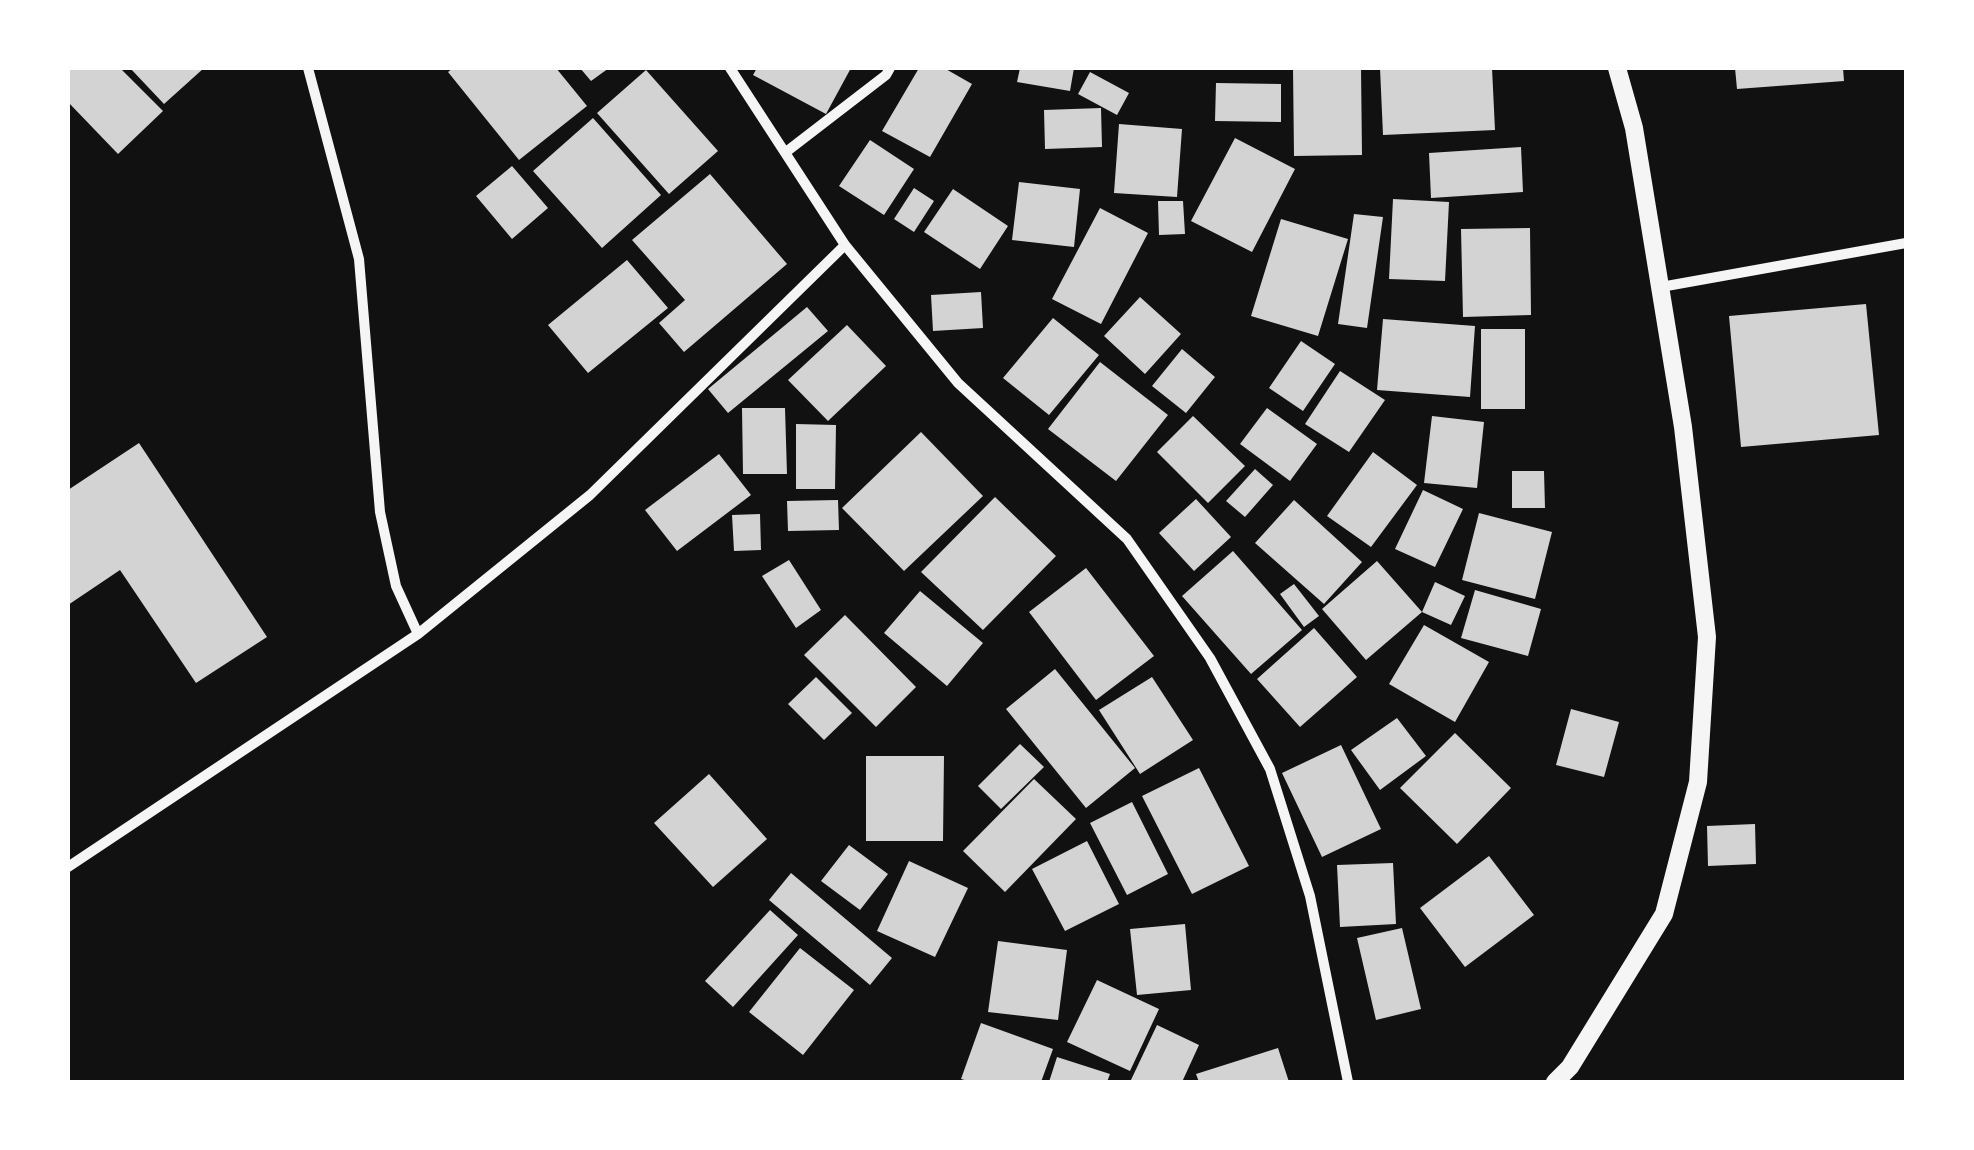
<!DOCTYPE html>
<style>
body{margin:0}
#map{position:relative;width:1974px;height:1150px;overflow:hidden;background:#111;font-family:Lato,sans-serif}
canvas{display:block}
.frame{position:absolute;inset:0;border:70px solid #fff;pointer-events:none}
</style>
<div id="map">
<canvas width="1974" height="1150"></canvas>
<div class="frame"></div>
</div>
<script>
const c = document.querySelector('canvas').getContext('2d');
c.lineJoin = 'round';
function paint(path, color) {
  c.fillStyle = color;
  c.fill(path, 'evenodd');
}
function toPath(rows) {
  const path = new Path2D();
  for (const r of rows) {
    path.moveTo(r[0], r[1]);
    for (let i = 2; i < r.length; i += 2) path.lineTo(r[i], r[i + 1]);
  }
  return path;
}
function strokePath(path, color, width, dash) {
  c.strokeStyle = color;
  c.lineWidth = width;
  c.lineCap = dash ? 'butt' : 'round';
  c.setLineDash(dash || []);
  c.stroke(path);
}
const building = toPath([
 [68,68,120,68,163,111,118,154,68,102],
 [130,68,204,68,164,104],
 [453,68,556,68,587,106,519,160,448,72],
 [580,68,609,68,591,81],
 [757,68,851,68,826,114,753,75],
 [919,68,944,68,972,84,930,157,882,131],
 [1020,68,1074,68,1070,91,1017,82],
 [1293,68,1361,68,1362,155,1294,156],
 [1380,68,1492,68,1495,130,1383,135],
 [1735,68,1843,68,1844,81,1737,89],
 [646,70,718,151,669,194,597,113],
 [1090,72,1129,93,1117,115,1078,94],
 [1216,83,1281,84,1281,122,1215,121],
 [1101,108,1102,147,1045,149,1044,110],
 [593,118,661,195,602,248,533,171],
 [1119,124,1182,129,1177,197,1114,193],
 [1235,138,1295,169,1252,252,1191,221],
 [870,140,914,169,884,215,839,186],
 [1521,147,1523,192,1431,198,1429,153],
 [512,166,548,208,512,239,476,196],
 [710,174,787,264,684,352,659,323,685,300,632,240],
 [1019,182,1080,189,1074,247,1012,240],
 [914,188,934,201,914,232,894,219],
 [953,189,1008,226,980,269,924,232],
 [1393,199,1449,202,1445,281,1389,279],
 [1158,201,1183,201,1185,234,1159,235],
 [1100,208,1148,233,1101,324,1052,299],
 [1354,214,1383,217,1367,328,1338,324],
 [1281,219,1348,239,1318,336,1251,316],
 [1530,228,1531,315,1463,317,1461,229],
 [627,260,668,308,588,373,548,325],
 [981,292,983,328,933,331,931,295],
 [1140,297,1181,334,1145,374,1104,336],
 [1866,304,1879,435,1741,447,1729,316],
 [807,307,828,331,728,413,708,389],
 [1053,318,1099,355,1049,415,1003,378],
 [1383,319,1475,326,1470,397,1377,390],
 [847,325,886,366,828,421,788,380],
 [1481,329,1525,329,1525,409,1481,409],
 [1301,341,1335,364,1303,411,1269,388],
 [1182,349,1215,377,1186,413,1152,386],
 [1100,362,1168,415,1116,481,1048,429],
 [1340,371,1385,400,1349,452,1305,424],
 [742,408,785,408,787,474,743,474],
 [1267,408,1317,444,1290,481,1240,444],
 [1193,416,1245,466,1208,503,1157,452],
 [1432,416,1484,422,1477,488,1424,483],
 [796,424,836,425,835,489,796,489],
 [921,432,983,496,904,571,842,508],
 [139,443,267,637,196,683,120,570,68,605,68,490],
 [1373,452,1417,485,1371,547,1327,516],
 [719,454,751,495,677,551,645,510],
 [1255,469,1273,485,1245,517,1226,501],
 [1512,471,1544,471,1545,508,1512,508],
 [1423,490,1463,509,1435,567,1395,549],
 [995,497,1056,556,983,630,921,572],
 [1196,499,1231,537,1194,571,1159,533],
 [838,500,839,530,788,531,787,501],
 [1294,500,1362,562,1324,604,1255,543],
 [1479,513,1552,532,1535,599,1462,580],
 [760,514,761,550,734,551,732,515],
 [1233,551,1302,630,1251,674,1182,596],
 [789,560,821,610,796,628,762,576],
 [1377,561,1422,612,1435,582,1465,596,1451,625,1422,612,1366,660,1322,609],
 [1086,568,1154,656,1096,700,1029,612],
 [1294,584,1319,616,1304,627,1280,594],
 [1475,590,1541,609,1528,656,1461,638],
 [920,591,983,643,947,686,884,633],
 [845,615,916,687,876,727,804,655],
 [1424,625,1489,662,1455,722,1389,684],
 [1314,628,1357,677,1300,727,1257,679],
 [1055,669,1135,768,1086,808,1006,709],
 [816,677,852,713,824,740,788,704],
 [1152,677,1193,740,1140,774,1099,710],
 [1571,709,1619,722,1604,777,1556,765],
 [1397,718,1426,756,1380,790,1351,750],
 [1455,733,1511,788,1457,844,1400,788],
 [1020,744,1044,767,1001,809,978,786],
 [1341,745,1381,829,1322,857,1282,773],
 [866,756,944,756,943,841,866,841],
 [1199,768,1249,866,1192,894,1142,796],
 [709,774,767,839,713,887,654,823],
 [1034,779,1076,819,1005,892,963,851],
 [1132,802,1168,874,1127,895,1090,823],
 [1755,824,1756,864,1708,866,1707,826],
 [1087,841,1119,904,1065,931,1032,869],
 [849,845,888,874,860,910,821,881],
 [1489,856,1534,915,1465,967,1420,908],
 [909,861,968,888,935,957,877,931],
 [1393,863,1396,924,1340,927,1337,865],
 [791,873,892,958,870,985,769,900],
 [770,910,798,935,733,1007,705,981],
 [1185,924,1191,990,1137,995,1130,929],
 [1402,928,1421,1009,1376,1020,1357,938],
 [998,941,1067,950,1058,1020,988,1012],
 [800,948,854,990,803,1055,749,1012],
 [1097,980,1159,1009,1130,1071,1067,1042],
 [981,1023,1053,1049,1041,1082,972,1082,961,1079],
 [1157,1025,1199,1045,1182,1082,1130,1082],
 [1278,1048,1289,1082,1199,1082,1196,1074],
 [1057,1057,1110,1074,1107,1082,1049,1082]
]);
const minor = toPath([
 [308,68,359,259,380,512,396,586,418,634],
 [730,68,845,245,958,383,1127,539,1210,658,1270,769,1310,896,1348,1082],
 [786,152,886,75,890,68],
 [1661,287,1906,243],
 [68,867,418,634,590,495,845,245]
]);
const tertiary = toPath([
 [1555,1082,1570,1067,1664,914,1698,782,1707,637,1683,427,1634,128,1617,68]
]);
paint(building, '#d3d3d3');
strokePath(minor, '#f5f5f5', 10);
strokePath(tertiary, '#f5f5f5', 18);
</script>
